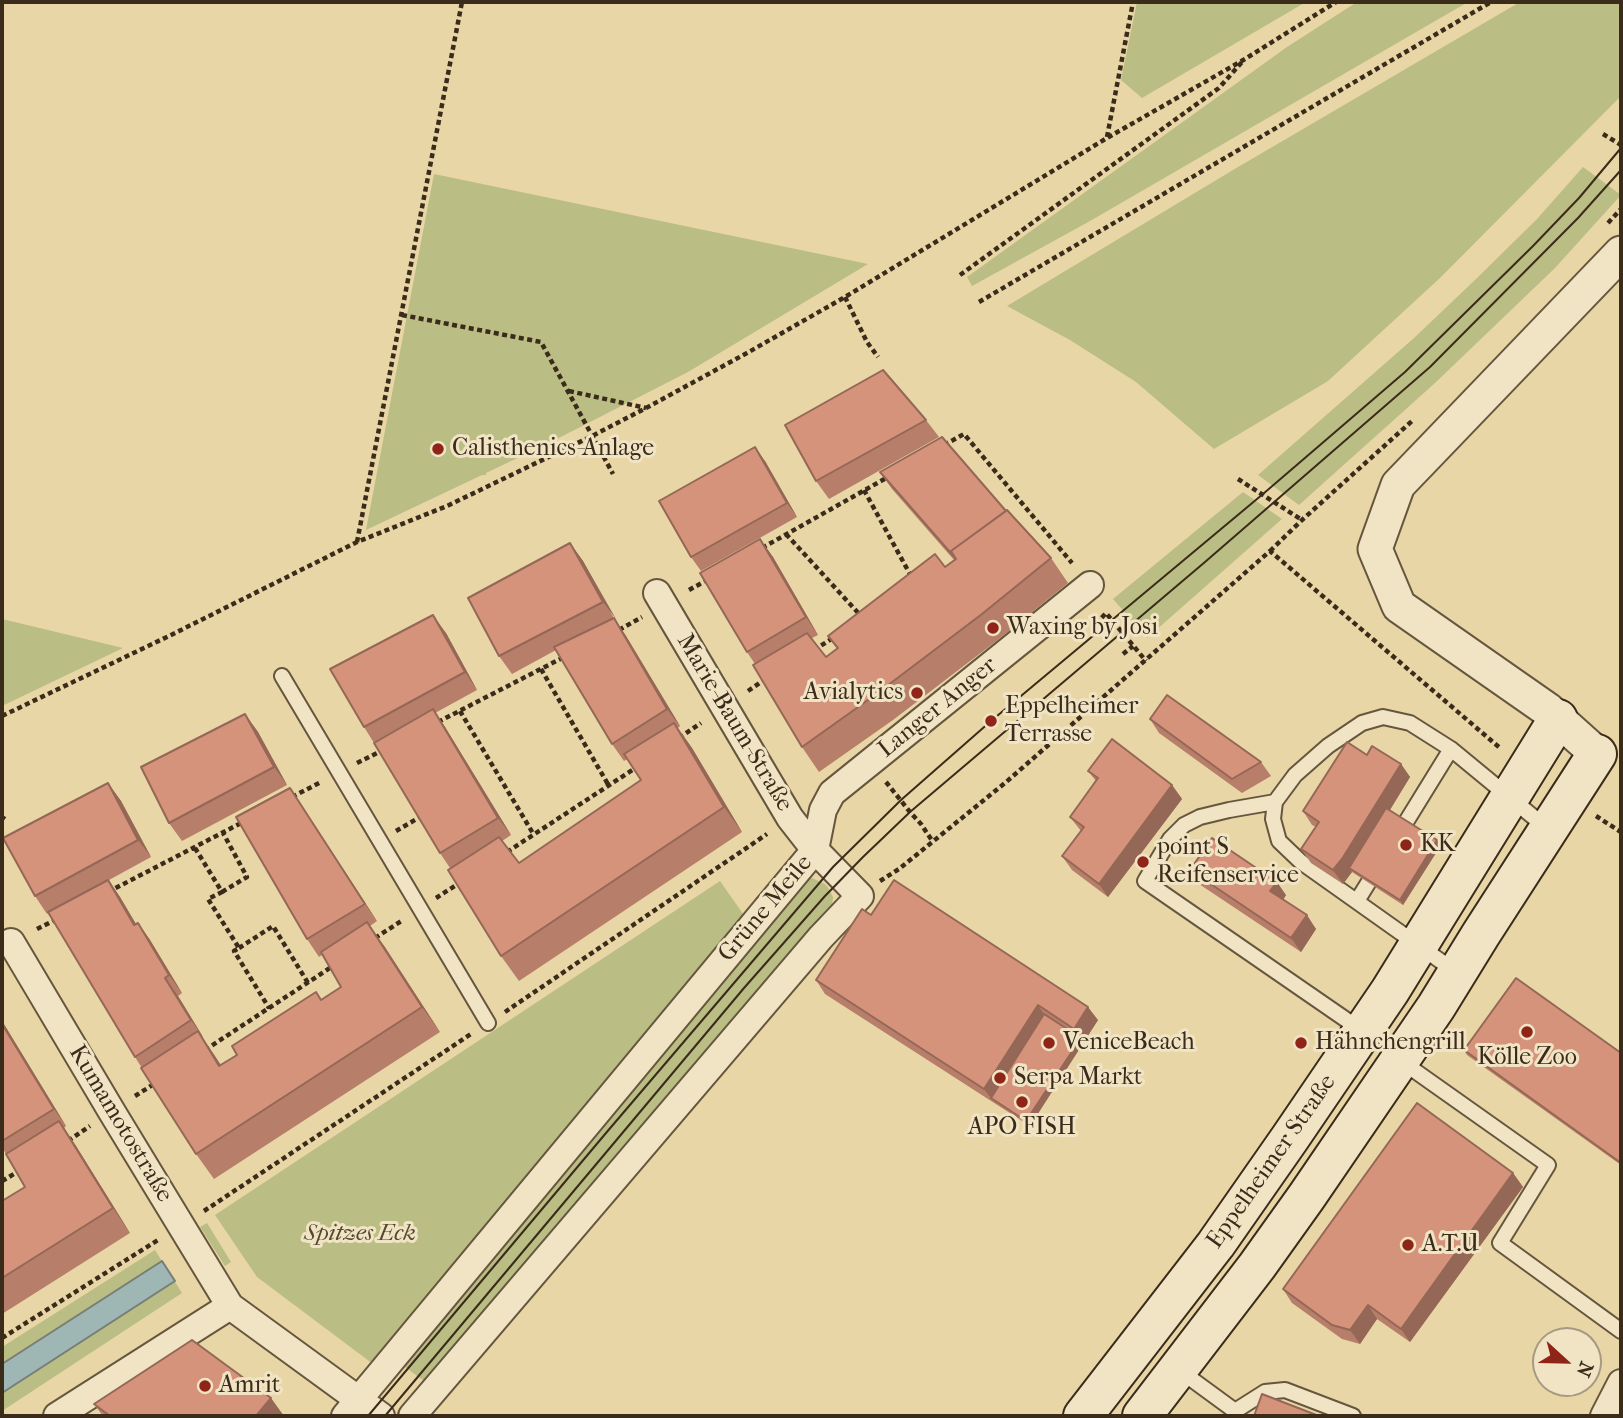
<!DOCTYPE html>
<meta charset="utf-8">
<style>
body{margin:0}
#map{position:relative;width:1623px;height:1418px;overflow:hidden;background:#e8d6a6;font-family:"IM FELL French Canon",serif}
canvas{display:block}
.frame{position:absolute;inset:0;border:4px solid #3a2b1a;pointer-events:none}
.north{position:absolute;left:1532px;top:1327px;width:70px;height:70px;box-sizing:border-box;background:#f0e4c5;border:2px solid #a79a81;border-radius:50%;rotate:112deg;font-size:19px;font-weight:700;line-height:28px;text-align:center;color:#3a2b1a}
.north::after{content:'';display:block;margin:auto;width:24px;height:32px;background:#8f2418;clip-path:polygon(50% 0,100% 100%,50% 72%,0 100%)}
</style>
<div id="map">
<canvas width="1623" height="1418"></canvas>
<div class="frame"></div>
<div class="north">N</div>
</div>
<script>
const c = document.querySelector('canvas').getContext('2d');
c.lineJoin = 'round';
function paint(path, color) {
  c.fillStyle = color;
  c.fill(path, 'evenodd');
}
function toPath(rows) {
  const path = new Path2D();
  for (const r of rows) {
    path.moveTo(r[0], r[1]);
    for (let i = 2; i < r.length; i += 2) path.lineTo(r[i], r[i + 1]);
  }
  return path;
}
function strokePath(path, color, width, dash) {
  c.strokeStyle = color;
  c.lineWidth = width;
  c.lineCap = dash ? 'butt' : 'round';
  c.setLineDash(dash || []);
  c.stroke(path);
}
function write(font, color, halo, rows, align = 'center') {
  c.font = font + ' "IM FELL French Canon",serif';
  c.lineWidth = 6;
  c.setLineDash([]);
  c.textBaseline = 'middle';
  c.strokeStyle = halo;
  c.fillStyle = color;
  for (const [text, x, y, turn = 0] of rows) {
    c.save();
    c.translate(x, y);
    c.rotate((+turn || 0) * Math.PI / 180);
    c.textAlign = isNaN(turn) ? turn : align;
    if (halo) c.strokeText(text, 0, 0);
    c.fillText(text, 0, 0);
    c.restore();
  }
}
const green = toPath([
 [1137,2,1306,2,1142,98,1121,80],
 [1357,2,1468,2,1090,221,972,286,967,277,1287,47],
 [1520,2,1621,2,1621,96,1440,278,1328,381,1214,449,1136,382,1070,340,1007,306,1233,170],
 [1583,167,1621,195,1555,268,1435,383,1299,505,1258,475,1414,338,1476,279,1537,219],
 [434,174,868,264,688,372,547,444,486,473,486,475,482,475,366,530],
 [1243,492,1282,519,1147,638,1113,599],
 [2,619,123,648,2,706],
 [812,878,823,883,827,886,833,897,832,906,428,1384,397,1361,802,882],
 [720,881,748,921,373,1364,257,1277,215,1215],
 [207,1223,231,1262,225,1266,200,1227],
 [155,1250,182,1293,2,1411,2,1347]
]);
const water = toPath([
 [162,1261,175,1281,2,1393,2,1364,162,1261]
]);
const path = toPath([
 [1603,134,1621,145],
 [1107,137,1133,2],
 [1608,223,1621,209],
 [960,275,1219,88,1242,62],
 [845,297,867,342,878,357],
 [979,302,1491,2],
 [402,315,541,342,613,474],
 [569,391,646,408],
 [944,445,964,434,1072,563],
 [1238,479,1302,520],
 [864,490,911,576],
 [786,534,861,616],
 [357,542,462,2],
 [762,548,888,477],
 [1270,551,1302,520,1412,421],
 [689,590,709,579],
 [1096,624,1106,613,1146,661],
 [619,630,642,617],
 [814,650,833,638],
 [1123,654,1133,646],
 [541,669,609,786],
 [748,691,767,678],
 [460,711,534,835],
 [2,716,169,636,357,542,447,506,592,436,646,408,747,353,845,297,1107,138,1245,59,1336,2],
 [438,722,564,657],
 [679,738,701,723],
 [357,763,383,750],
 [886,782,910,812,921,824,933,842],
 [292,797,321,782],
 [1596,816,1621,832],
 [2,817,5,819],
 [396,831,420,817],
 [195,848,222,892,208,899,239,948,234,951,269,1008],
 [507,852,637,767],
 [880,881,899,869,1005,783,1270,551,1500,748],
 [108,892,243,822],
 [222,892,247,877,223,833],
 [436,898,461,882],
 [37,929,57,919],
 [375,938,403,920],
 [239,948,273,926,308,983],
 [505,1012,767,834],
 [205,1050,333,966],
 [135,1096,154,1084],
 [68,1141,90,1126],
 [2,1181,19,1171],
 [204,1211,471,1034],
 [2,1338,158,1240]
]);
const service = toPath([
 [282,676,488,1023],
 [1275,802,1229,810,1200,817,1184,825,1170,839,1145,881,1361,1030],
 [1398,835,1451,749],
 [1357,901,1378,867],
 [1456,972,1301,862,1279,841,1273,819,1275,802,1295,775,1328,746,1362,723,1383,717,1410,723,1451,749,1548,829],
 [1401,1061,1548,1165,1500,1243,1621,1331],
 [1179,1370,1235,1411,1265,1392,1285,1390,1353,1416]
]);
const minor = toPath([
 [11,942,112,1112,230,1306,381,1416],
 [57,1416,230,1306],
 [345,1416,815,850,823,810,832,793,1090,585],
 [412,1416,821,937,860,896,815,850,790,818,657,593],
 [1604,1416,1621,1383]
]);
const tertiary = toPath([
 [1597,754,1548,710,1399,606,1375,549,1398,485,1621,253]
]);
const secondary = toPath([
 [1083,1416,1216,1244,1290,1138,1390,991,1558,719],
 [1142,1416,1257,1266,1307,1196,1436,1007,1481,934,1597,754]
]);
const tram = toPath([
 [368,1416,606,1133,833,867,901,800,991,721,1263,494,1405,372,1533,246,1579,198,1621,148],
 [385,1416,744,988,825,896,863,857,910,812,1205,562,1430,367,1578,218,1621,170]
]);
const wall = toPath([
 [926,420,939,437,829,499,816,481],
 [765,461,797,517,701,571,691,557],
 [880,472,1006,511,1051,558,1068,583,999,639,893,720,819,772,802,747,755,664,747,652,760,539,773,557,818,635,812,638,826,657,837,649,828,636,945,567,954,560,892,489],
 [570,543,583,561,615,620,626,636,680,726,678,728,692,748,742,832,519,981,501,956,450,868,440,853,374,743,364,727,446,633,477,690,435,713,445,727,511,835,502,841,519,863,641,780,627,759,624,761,612,744,556,650,512,674,499,656],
 [245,714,258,732,287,785,182,841,169,823],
 [1150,719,1261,762,1271,776,1242,793,1159,733],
 [1367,755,1401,764,1410,777,1390,810,1437,840,1441,845,1403,905,1352,872,1343,884,1311,863,1301,849,1316,827,1312,825,1303,811],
 [1088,771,1172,785,1182,799,1108,897,1072,870,1062,856,1081,831,1070,817,1096,781],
 [108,783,121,801,151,857,109,880,120,897,136,924,138,923,150,940,182,993,178,996,203,1037,202,1038,221,1065,341,987,322,955,319,957,307,939,290,788,377,921,370,926,440,1032,214,1179,196,1154,135,1057,48,913,47,914,35,896],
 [1190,870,1286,895,1283,900,1316,929,1301,952,1199,884],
 [871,915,1098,1020,1030,1126,825,994,816,980],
 [2,1021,66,1126,64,1128,76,1146,130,1233,2,1314,2,1201,25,1187,2,1147],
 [1464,1050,1621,1053,1621,1165,1467,1055],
 [1513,1173,1523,1187,1410,1342,1377,1319,1360,1344,1342,1339,1292,1303,1283,1289],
 [94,1404,284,1416,103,1416]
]);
const shadedWall = toPath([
 [755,447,765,461,797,517,787,503],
 [760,539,773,557,818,635,806,617],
 [570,543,583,561,616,619,603,602],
 [433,615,446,633,477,690,465,672],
 [614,618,626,636,680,726,667,709],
 [433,709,445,727,511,835,498,818],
 [245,714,258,732,287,785,274,767],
 [674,723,692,748,742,832,724,807],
 [1401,764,1410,777,1353,870,1349,868,1352,872,1343,884,1333,870],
 [108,783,121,801,151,857,138,840],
 [1172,785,1182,799,1108,897,1099,884],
 [290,788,302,806,377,921,365,904],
 [1437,840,1441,845,1403,905,1400,900],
 [108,880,120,897,147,943,134,925],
 [1277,882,1286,895,1280,905,1270,891],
 [1307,915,1316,929,1301,952,1291,938],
 [367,922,385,947,440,1032,422,1007],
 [138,923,150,940,182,993,169,975],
 [165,978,178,996,203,1037,191,1020],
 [1038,1005,1047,1019,991,1098,984,1089],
 [1088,1007,1098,1020,1030,1126,1026,1121,1081,1038,1074,1029],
 [2,1021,66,1126,54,1109,2,1024],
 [198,1031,215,1056,237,1091,219,1066],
 [59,1121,76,1146,130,1233,113,1208],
 [1513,1173,1523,1187,1410,1342,1401,1329],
 [1368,1305,1377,1319,1360,1344,1350,1330],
 [271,1398,284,1416,256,1416]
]);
const building = toPath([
 [883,370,926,420,816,481,785,425,883,370],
 [942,437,1006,511,951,551,956,559,880,472,942,437],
 [755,447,787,503,691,557,659,501,755,447],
 [1007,510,1051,558,982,614,875,695,802,747,753,665,807,633,826,657,838,648,828,636,935,554,945,567,956,559,951,551,1007,510],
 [760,539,806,617,747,652,700,573,760,539],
 [570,543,603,602,499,656,468,598,570,543],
 [433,615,465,672,364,727,330,669,433,615],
 [614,618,667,709,612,744,554,647,614,618],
 [1167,695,1261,762,1232,779,1150,719,1167,695],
 [433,709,498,818,440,853,374,743,433,709],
 [245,714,274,767,169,823,141,767,245,714],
 [674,723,724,807,501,956,448,870,499,837,519,863,641,780,624,754,674,723],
 [1112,739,1172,785,1099,884,1062,856,1084,827,1070,817,1098,778,1088,771,1112,739],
 [1347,742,1367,755,1372,746,1401,764,1342,859,1333,870,1301,849,1319,822,1303,811,1347,742],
 [108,783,138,840,35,896,3,838,108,783],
 [290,788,365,904,307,939,236,817,290,788],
 [1386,808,1437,840,1400,900,1349,868,1386,808],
 [1212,838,1277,882,1270,891,1307,915,1291,938,1190,870,1212,838],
 [108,880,134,925,138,923,169,975,165,978,191,1020,135,1057,48,912,108,880],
 [894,880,1088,1007,1074,1029,1038,1005,984,1089,816,980,862,909,871,915,894,880],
 [367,922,422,1007,196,1154,141,1068,198,1031,219,1066,237,1055,232,1046,316,992,321,1000,341,987,321,952,367,922],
 [1516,978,1621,1053,1621,1163,1464,1050,1516,978],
 [1044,1014,1081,1038,1026,1121,991,1098,1044,1014],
 [2,1024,54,1109,2,1141,2,1024],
 [1417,1103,1513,1173,1401,1329,1368,1305,1350,1330,1332,1325,1283,1289,1417,1103],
 [59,1121,113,1208,2,1278,2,1201,25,1187,6,1154,59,1121],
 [192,1340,271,1398,256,1416,110,1416,94,1404,192,1340],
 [1262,1394,1319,1416,1254,1416,1262,1394]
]);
const markers = [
 [438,449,7,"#8f2418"],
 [993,628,7,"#8f2418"],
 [917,693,7,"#8f2418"],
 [991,721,7,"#8f2418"],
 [1406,845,7,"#8f2418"],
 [1143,862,7,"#8f2418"],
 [1527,1032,7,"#8f2418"],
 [1049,1043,7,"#8f2418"],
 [1301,1043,7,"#8f2418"],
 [1000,1078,7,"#8f2418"],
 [1022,1102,7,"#8f2418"],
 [1408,1245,7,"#8f2418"],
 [205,1386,7,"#8f2418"]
];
const poiNames = [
 ["Calisthenics-Anlage",452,449],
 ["Waxing by Josi",1007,628],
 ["Avialytics",903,693,"right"],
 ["Eppelheimer",1005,707],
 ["Terrasse",1005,735],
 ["KK",1420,845],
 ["point S",1157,848],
 ["Reifenservice",1157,876],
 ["VeniceBeach",1063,1043],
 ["Hähnchengrill",1315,1043],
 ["Kölle Zoo",1527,1058,"center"],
 ["Serpa Markt",1014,1078],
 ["APO FISH",1022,1128,"center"],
 ["A.T.U",1422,1245],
 ["Amrit",219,1386]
];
const streetNames = [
 ["Langer Anger",938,708,-39],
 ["Marie-Baum-Straße",734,723,59],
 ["Grüne Meile",766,909,-50],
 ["Kumamotostraße",120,1124,59],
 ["Eppelheimer Straße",1272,1162,-55]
];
const parkNames = [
 ["Spitzes Eck",360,1234]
];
paint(green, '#babd84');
paint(water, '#9eb6b4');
strokePath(water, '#767e76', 2);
strokePath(service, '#66563d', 18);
strokePath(minor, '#66563d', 30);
strokePath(tertiary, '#66563d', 37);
strokePath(secondary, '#3a2b1a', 42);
strokePath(path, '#3a2b1a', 4.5, [5, 3.5]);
strokePath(service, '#f0e4c5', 14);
strokePath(minor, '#f0e4c5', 26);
strokePath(tertiary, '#f0e4c5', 33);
strokePath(secondary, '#f0e4c5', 38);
strokePath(tram, '#3a2b1a', 2);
paint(wall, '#b77e6a');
paint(shadedWall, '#956756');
paint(building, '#d5937b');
strokePath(building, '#956756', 2);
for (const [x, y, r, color] of markers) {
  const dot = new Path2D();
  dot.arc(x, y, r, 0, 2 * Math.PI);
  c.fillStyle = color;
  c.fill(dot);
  strokePath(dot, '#f0e4c5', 2.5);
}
write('24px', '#3a2b1a', '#f0e4c5', poiNames, 'left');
write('24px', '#3a2b1a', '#f0e4c5', streetNames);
write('italic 24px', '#54482f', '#f0e4c5', parkNames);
</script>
